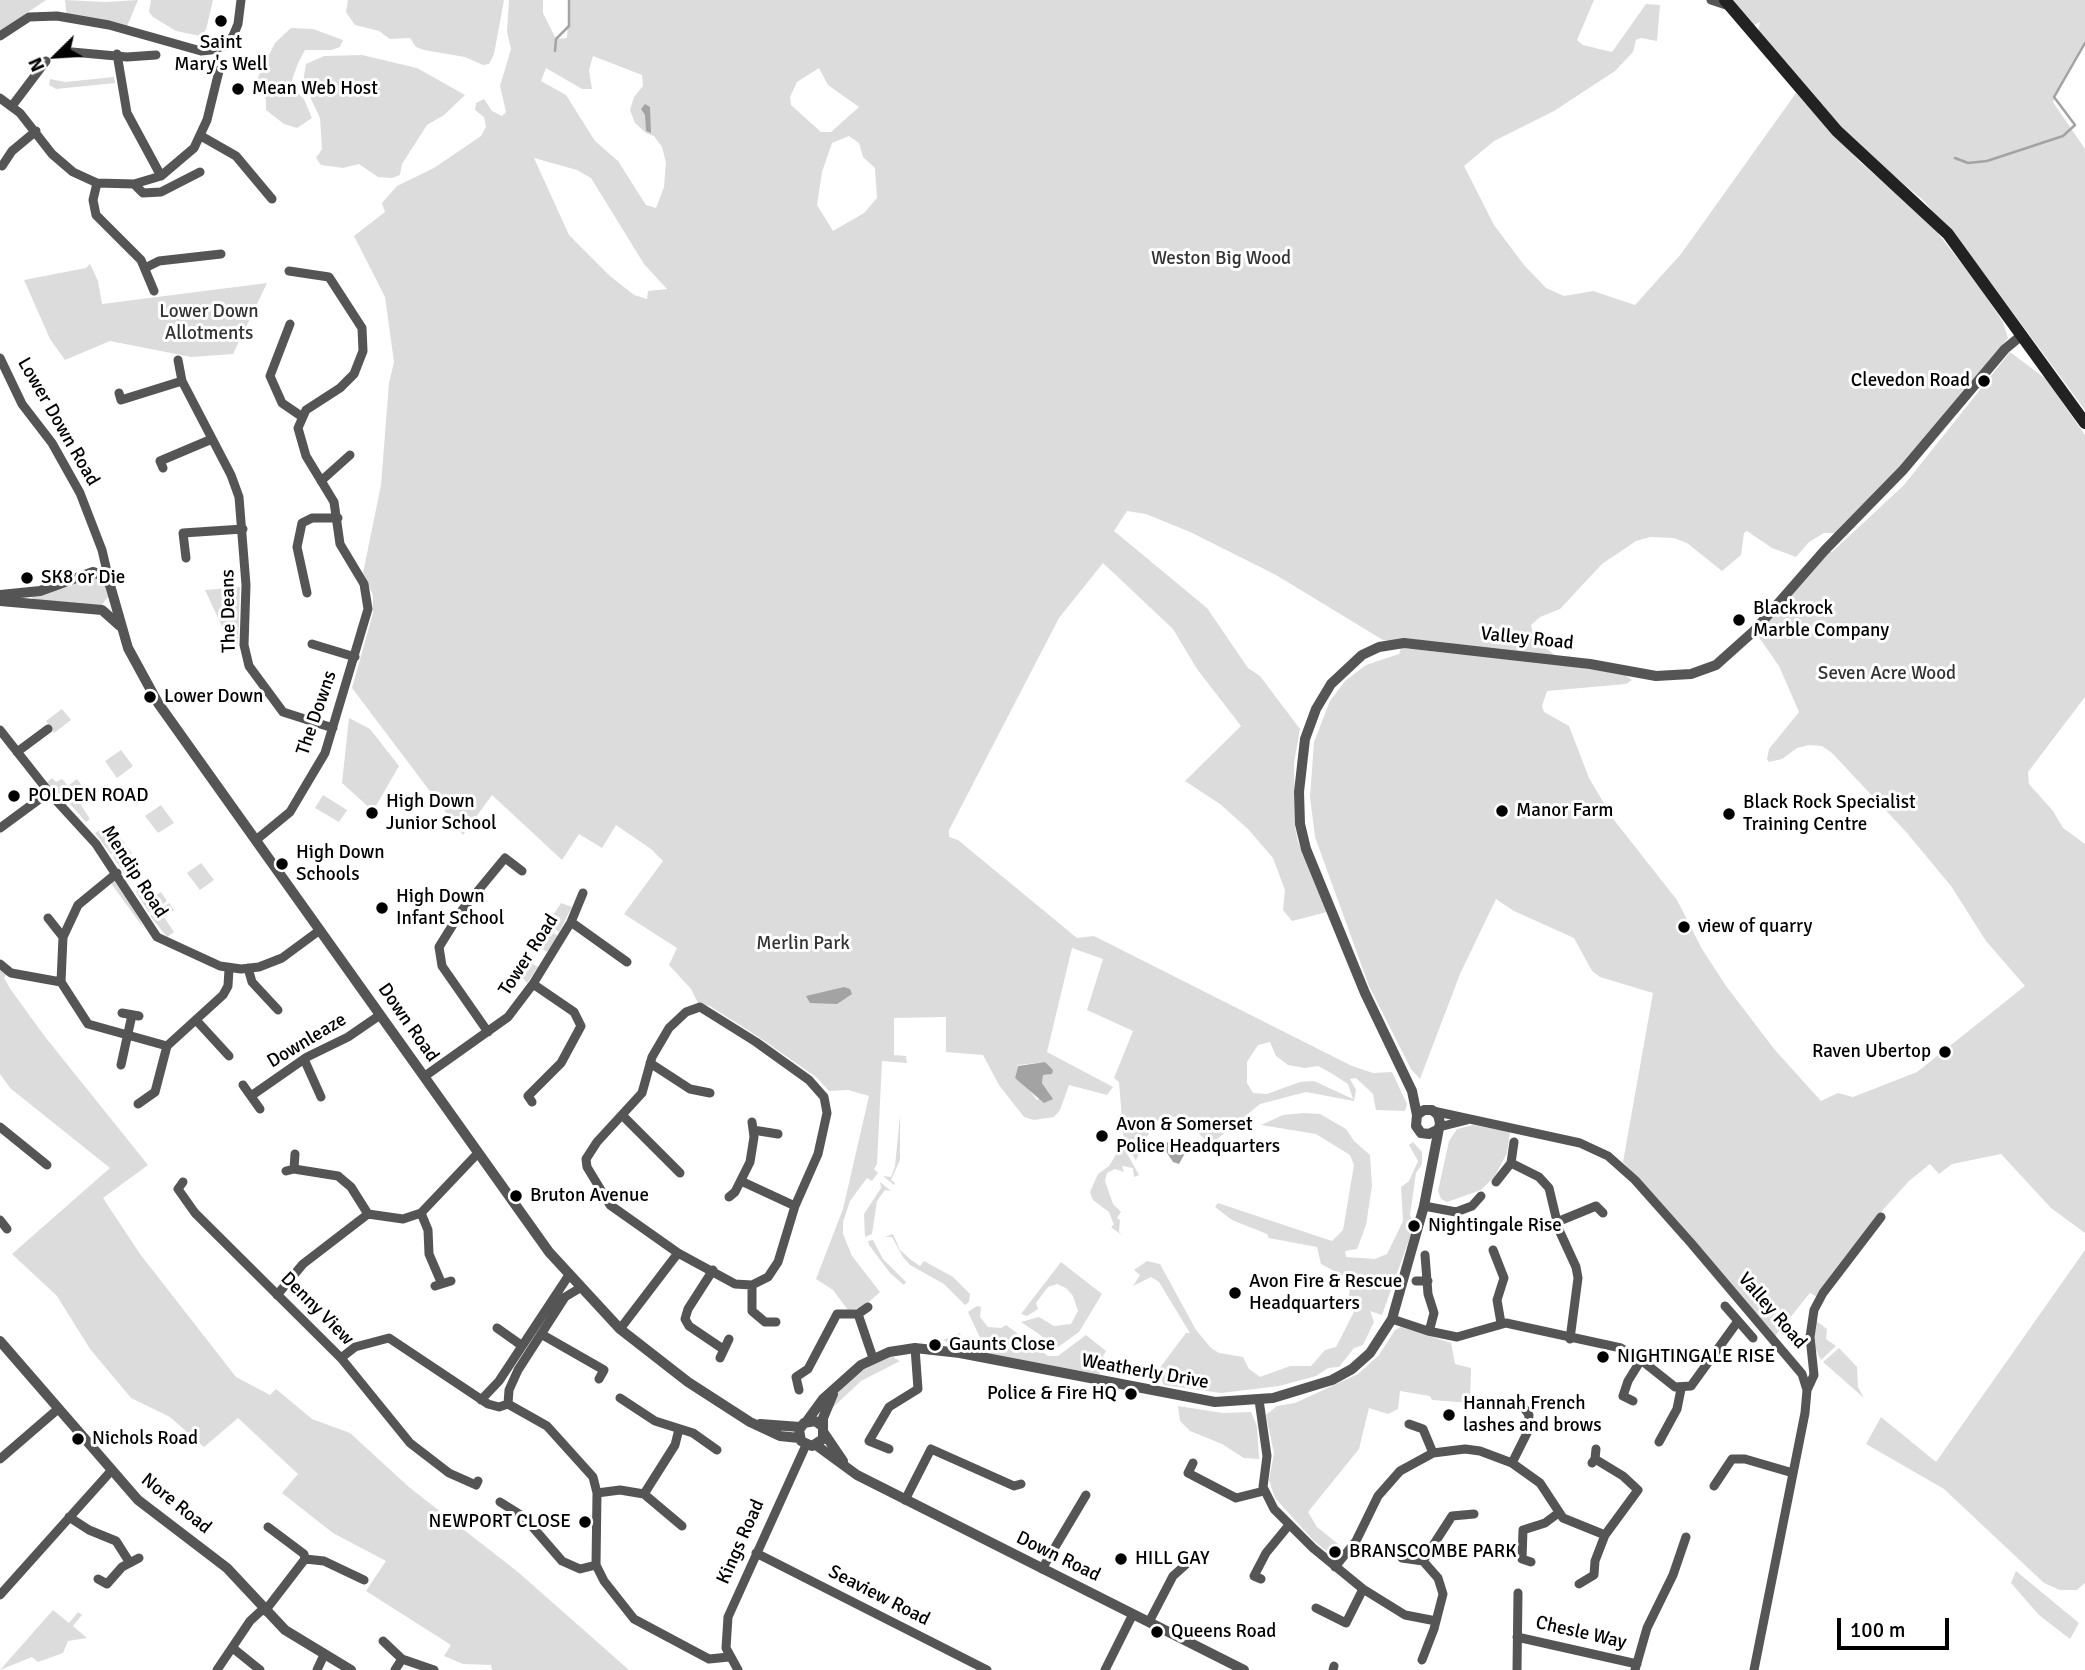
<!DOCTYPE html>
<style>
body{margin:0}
#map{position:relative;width:2085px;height:1670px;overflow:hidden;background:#fff;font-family:Signika,sans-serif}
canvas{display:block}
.north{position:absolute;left:21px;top:21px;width:70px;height:70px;-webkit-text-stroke:5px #fff;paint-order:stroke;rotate:246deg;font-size:19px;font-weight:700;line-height:28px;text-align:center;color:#000}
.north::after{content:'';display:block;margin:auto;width:24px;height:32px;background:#000;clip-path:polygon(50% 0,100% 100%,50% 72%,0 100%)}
.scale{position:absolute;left:1837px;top:1618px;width:112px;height:32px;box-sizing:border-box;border:4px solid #000;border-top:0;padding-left:9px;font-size:21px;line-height:24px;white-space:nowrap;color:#000;-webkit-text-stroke:5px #fff;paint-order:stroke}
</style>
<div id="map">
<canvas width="2085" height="1670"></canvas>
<div class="north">N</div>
<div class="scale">100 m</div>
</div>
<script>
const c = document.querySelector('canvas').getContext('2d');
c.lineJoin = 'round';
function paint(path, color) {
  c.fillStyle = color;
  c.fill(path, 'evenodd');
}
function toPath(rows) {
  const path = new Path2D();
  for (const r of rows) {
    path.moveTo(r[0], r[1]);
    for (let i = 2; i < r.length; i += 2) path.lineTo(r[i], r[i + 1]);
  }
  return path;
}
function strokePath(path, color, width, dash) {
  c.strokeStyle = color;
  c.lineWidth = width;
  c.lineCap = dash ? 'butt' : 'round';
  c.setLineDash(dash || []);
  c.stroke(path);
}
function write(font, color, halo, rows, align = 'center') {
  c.font = font + ' Signika,sans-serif';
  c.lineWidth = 6;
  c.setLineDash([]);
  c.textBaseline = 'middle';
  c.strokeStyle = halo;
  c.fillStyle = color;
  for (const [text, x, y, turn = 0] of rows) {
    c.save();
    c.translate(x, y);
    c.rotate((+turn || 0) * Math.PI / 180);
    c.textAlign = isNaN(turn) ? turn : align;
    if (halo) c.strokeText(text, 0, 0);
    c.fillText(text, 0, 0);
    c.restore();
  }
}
const green = toPath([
 [0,0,46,0,0,31],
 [65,0,106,2,138,0,126,29,67,18],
 [151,0,213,0,206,30,200,36,176,31,153,17,149,12],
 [348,0,504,0,494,54,489,64,483,65,465,57,424,50,416,47,410,38,390,39,379,31,355,25,346,12],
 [509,0,543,0,543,13,556,39,567,38,569,0,1594,0,1577,40,1583,45,1612,52,1646,4,1660,5,1657,41,1641,38,1636,40,1633,52,1615,71,1554,111,1494,141,1464,166,1494,225,1524,265,1546,288,1564,296,1593,291,1635,305,1681,254,1796,93,1860,162,1929,222,1977,283,2003,322,2008,338,1843,533,1824,533,1809,542,1796,557,1772,548,1747,531,1744,533,1741,555,1722,571,1687,543,1674,538,1650,537,1636,541,1602,564,1560,609,1540,617,1531,625,1534,638,1556,656,1383,640,1276,575,1190,532,1146,514,1127,511,1114,531,1207,608,1248,668,1260,676,1300,729,1294,763,1295,827,1298,842,1327,912,1292,921,1283,910,1285,890,1273,858,1248,829,1220,804,1185,781,1241,726,1197,669,1173,629,1103,563,1059,618,949,830,949,837,958,840,1077,938,1094,936,1352,1066,1373,1073,1392,1072,1407,1104,1405,1111,1376,1110,1373,1094,1356,1078,1350,1079,1356,1090,1354,1101,1306,1092,1260,1104,1210,1145,1184,1118,1165,1116,1154,1123,1136,1160,1124,1143,1119,1082,1114,1078,1133,1031,1087,1010,1103,959,1072,948,1047,1052,1113,1087,1107,1095,1069,1085,1060,1110,1054,1117,1034,1120,1024,1117,999,1085,983,1055,946,1052,946,1017,894,1018,894,1055,906,1056,907,1063,882,1061,877,1164,874,1169,878,1173,872,1181,867,1178,850,1201,843,1222,843,1234,852,1256,880,1292,862,1308,848,1310,833,1290,816,1279,843,1209,869,1096,848,1090,829,1091,816,1077,760,1038,710,1006,698,1003,691,989,669,965,677,948,624,914,663,861,651,849,616,825,602,848,579,834,562,860,492,795,463,835,352,688,373,613,373,595,363,573,381,485,389,383,394,362,385,297,354,236,385,212,382,203,397,186,434,168,481,136,486,127,484,117,475,110,476,103,484,99,492,111,502,116,506,112,500,86,511,49,507,32],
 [593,56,642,75,643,86,634,97,630,110,635,123,646,133,654,136,662,147,666,163,664,187,656,208,646,205,618,161,595,141,566,95,541,81,546,68,582,89,592,89,589,70],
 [819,68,828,85,859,107,831,132,821,132,791,105,790,97,797,82],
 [849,136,859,143,863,157,875,168,877,198,864,213,833,231,817,205,822,172,832,143],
 [534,158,577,170,591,178,644,264,667,289,648,291,647,299,634,295,610,276,569,235],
 [1270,1042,1276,1056,1288,1065,1305,1068,1318,1066,1331,1073,1348,1084,1353,1099,1314,1081,1300,1082,1267,1094,1253,1093,1247,1083,1247,1062,1258,1045],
 [1045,1062,1049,1074,1043,1075,1042,1083,1049,1093,1037,1100,1024,1083,1015,1078,1018,1065],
 [1732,0,2085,0,2085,43,2053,102,2085,149,2085,410,1976,263,1924,201,1856,144,1758,32,1760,22,1754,25],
 [291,28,313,29,343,40,340,47,331,50,305,50,298,63,290,86,304,99,312,118,297,128,284,124,266,110,266,100,258,77,275,43],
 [362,55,417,68,465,95,444,115,427,125,402,164,400,175,392,178,378,177,359,164,343,168,321,165,316,158,322,149,320,118,303,82,306,64,324,56],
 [114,77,115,83,56,89,49,85,50,79,65,82],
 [90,264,98,281,102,304,267,283,233,354,191,357,110,341,65,360,50,339,24,280,86,268],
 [2010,352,2046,379,2085,435,2085,697,2028,772,2029,784,2053,811,2063,828,2085,844,2085,1233,2051,1208,2001,1154,1952,1164,1939,1174,1930,1164,1909,1181,1872,1222,1817,1297,1810,1293,1775,1336,1623,1162,1653,993,1600,977,1592,971,1574,938,1514,911,1496,899,1460,974,1420,1079,1411,1069,1369,986,1315,837,1310,797,1314,742,1330,701,1345,681,1366,665,1399,654,1401,648,1558,664,1625,675,1632,680,1626,684,1547,691,1542,706,1544,712,1569,726,1589,778,1614,820,1677,900,1702,949,1726,986,1775,1050,1821,1101,1838,1093,1853,1097,1917,1072,2025,986,1986,941,1951,886,1907,833,1832,753,1822,746,1809,745,1797,748,1782,759,1769,762,1767,759,1769,749,1799,712,1779,666,1758,636,1795,583,1824,551,1832,552,1904,485],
 [91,577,104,582,109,596,100,607,33,602,32,596,69,587],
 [240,587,238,644,232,648,205,590],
 [62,709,71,720,54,733,46,721],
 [349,718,370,729,399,766,373,811,342,783],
 [121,750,133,766,117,778,105,761],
 [52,778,56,782,62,779,68,786,77,779,83,787,66,800,46,783],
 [86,790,91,797,81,805,90,819,86,822,69,803],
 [323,795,347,810,339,822,315,808],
 [161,805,174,823,158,833,145,816],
 [100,830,109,842,119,836,125,843,111,854,95,833],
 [126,846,132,853,123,860,132,874,128,878,113,857],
 [201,863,214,880,200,890,187,873],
 [115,880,122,888,145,930,110,882],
 [142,887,151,899,161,892,167,901,149,913,136,891],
 [169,903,174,910,164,917,174,932,167,937,150,916],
 [561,903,572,907,559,932,548,923],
 [545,927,558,936,547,952,535,943],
 [525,959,538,967,527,983,519,973],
 [0,969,7,974,4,978,11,990,46,1038,148,1165,103,1198,140,1254,236,1377,270,1395,276,1389,312,1419,350,1433,410,1488,518,1572,629,1670,492,1670,491,1665,463,1664,444,1656,451,1645,366,1591,386,1561,333,1533,282,1493,298,1474,238,1418,204,1447,170,1417,131,1398,90,1349,57,1296,12,1254,110,1168,10,1088,0,1074],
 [1304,1113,1320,1114,1346,1129,1354,1141,1370,1155,1372,1186,1366,1225,1357,1249,1345,1251,1346,1257,1375,1259,1387,1254,1403,1221,1401,1187,1409,1181,1418,1161,1409,1145,1413,1142,1422,1152,1422,1164,1416,1173,1410,1215,1414,1226,1382,1315,1370,1311,1374,1322,1363,1345,1354,1348,1339,1367,1328,1368,1316,1376,1279,1386,1221,1393,1164,1385,1155,1369,1159,1369,1186,1333,1190,1333,1159,1282,1151,1277,1133,1286,1140,1275,1134,1270,1147,1261,1160,1264,1196,1330,1211,1348,1219,1353,1243,1357,1249,1369,1260,1377,1290,1366,1311,1366,1325,1350,1336,1347,1354,1312,1357,1304,1349,1296,1351,1280,1321,1264,1317,1247,1269,1238,1267,1234,1232,1220,1215,1207,1218,1203,1332,1241,1343,1230,1354,1165,1350,1155,1316,1134,1261,1125,1283,1115],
 [900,1115,900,1160,891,1180,895,1183,894,1185,883,1176,891,1177,895,1166],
 [1473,1125,1510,1132,1507,1153,1495,1176,1481,1190,1447,1202,1441,1199,1438,1191,1449,1141,1457,1129],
 [1122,1145,1139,1175,1134,1177,1133,1168,1122,1166,1124,1172,1115,1169,1107,1173,1105,1181,1113,1204,1121,1212,1117,1218,1120,1220,1119,1232,1123,1236,1111,1227,1114,1225,1109,1212,1093,1200,1090,1192,1098,1174,1109,1166],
 [880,1182,891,1191,885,1190,877,1201,872,1234,865,1237,864,1214,881,1188],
 [893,1234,900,1250,910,1259,920,1266,924,1261,953,1277,970,1294,969,1302,965,1305,944,1284,910,1265,903,1257,892,1237,885,1237],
 [873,1240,883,1259,906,1282,904,1285,890,1273,869,1245,868,1241],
 [2085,1250,2085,1583,2077,1590,2060,1590,2044,1583,1944,1489,1866,1444,1881,1417,1936,1462],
 [1061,1262,1102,1294,1079,1332,1058,1347,1021,1322,1039,1317,1054,1326,1071,1324,1078,1311,1073,1296,1066,1288,1057,1284,1048,1287,1036,1303,1038,1309,1027,1316,1021,1314],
 [977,1306,981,1307,980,1317,988,1327,1001,1328,1006,1325,1048,1356,1058,1356,1086,1335,1106,1351,1103,1356,1106,1360,1099,1374,963,1350,943,1340,960,1333,965,1348,982,1342,968,1312],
 [1815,1320,1827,1329,1826,1339,1836,1346,1821,1360,1813,1344],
 [1401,1327,1451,1343,1455,1364,1471,1368,1470,1403,1432,1400,1430,1396,1400,1391,1398,1409,1388,1414,1369,1408,1359,1449,1308,1512,1317,1527,1338,1544,1330,1554,1314,1541,1275,1498,1269,1480,1274,1453,1266,1415,1277,1406,1295,1403,1358,1374,1379,1355,1395,1330],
 [1839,1348,1857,1367,1858,1387,1864,1398,1823,1362],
 [891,1356,900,1361,861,1381,829,1411,835,1396,856,1373],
 [1178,1406,1223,1413,1251,1412,1257,1426,1259,1459,1244,1458,1222,1444,1190,1431,1180,1421],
 [2016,1571,2079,1623,2070,1639,2039,1615,2011,1583],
 [53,1610,69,1623,78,1612,82,1615,73,1626,87,1638,68,1641,63,1653,38,1662,32,1657,0,1670]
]);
const water = toPath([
 [645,104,650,107,651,133,646,131,645,115,641,109],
 [844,987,850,989,852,994,837,1004,810,1003,806,996],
 [1045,1062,1053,1070,1052,1074,1043,1075,1042,1083,1053,1099,1044,1103,1015,1078,1018,1066],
 [1176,1137,1196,1146,1184,1155,1179,1164,1173,1162,1164,1148,1170,1138]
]);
const stream = toPath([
 [555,51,556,39,569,26,569,0],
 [1955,158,1968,163,1987,161,2063,136,2075,125,2054,97,2085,43]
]);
const minor = toPath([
 [1711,0,1729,6],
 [0,36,29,17,57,16,109,25,201,51,211,50,224,46,233,36,238,24,241,0],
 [72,52,127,57,156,55],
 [117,54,127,113,161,176],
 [0,98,20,113,52,154,73,172,97,183,134,184,161,176,194,148,207,120,219,71,212,69],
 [12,106,46,61],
 [201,136,236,156,272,199],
 [2,166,12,151,36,131],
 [97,183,93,200,96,215,141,260,154,291],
 [134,184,143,193,161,192,200,172],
 [145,268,159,261,221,254],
 [290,324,270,376,282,403,301,416],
 [0,358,22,404,52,443,80,493,102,550,110,584],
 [178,360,182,381],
 [119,393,121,400,182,381,231,475,239,497,246,585,244,645,249,666,283,712,333,728],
 [163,468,160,461,212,439],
 [321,481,350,455],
 [186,558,183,533,243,529],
 [307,593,297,547,302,523,312,518,338,518],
 [312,644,355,657],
 [0,730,52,796,96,844,157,937,220,966,241,969,259,967,282,958,320,930],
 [17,752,48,729],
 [0,828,49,792],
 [256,840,290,812,325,753,368,609,364,584,340,544,334,502,306,456,298,428,306,410,340,388,354,374,363,351,362,328,329,277,289,271],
 [117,873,78,905,63,937,61,982,88,1024,167,1046,223,995,228,986,229,969],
 [48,918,63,937],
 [571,922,627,962],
 [0,964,11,973,61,982],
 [248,968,252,982,278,1010],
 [122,1013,139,1016],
 [196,1020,229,1056],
 [488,1032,442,966,439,947,462,910,505,858,522,871],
 [304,1059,321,1097],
 [650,1063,690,1089,710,1093],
 [121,1065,132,1015],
 [425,1076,508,1017,533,984,571,922,583,893],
 [243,1085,260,1109],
 [251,1096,307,1057,348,1037,380,1015],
 [532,1102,528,1096,561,1063,581,1026,574,1012,533,984],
 [138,1104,155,1092,167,1046],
 [1433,1111,1580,1143,1608,1156,1635,1180,1691,1243,1802,1374,1807,1390,1805,1413,1754,1670],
 [622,1115,680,1173],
 [0,1127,47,1165],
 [1439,1127,1467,1120],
 [753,1130,778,1134],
 [1514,1142,1511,1163,1539,1177,1549,1188,1559,1230,1576,1267,1578,1278,1570,1339],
 [294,1169,295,1154],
 [286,1171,294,1169,338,1176,351,1187,368,1214],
 [741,1181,795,1206],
 [183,1182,178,1189,195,1213,341,1358,410,1443,449,1473,476,1485,478,1481],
 [1496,1182,1511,1163],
 [729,1197,735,1192,750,1162,754,1137,752,1122],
 [1424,1206,1456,1212,1472,1206,1481,1196],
 [421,1213,428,1230,429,1254,441,1282],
 [0,1220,7,1229],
 [1557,1222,1596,1206,1603,1213],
 [1493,1250,1504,1278,1497,1300,1501,1323],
 [713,1270,688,1309,685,1319,689,1326,723,1349],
 [1416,1281,1428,1281],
 [752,1285,752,1311,765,1322,776,1322],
 [435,1286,451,1281],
 [277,1295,303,1264,368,1214,403,1219,421,1213,478,1153],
 [1725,1306,1753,1338],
 [858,1314,868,1307],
 [1392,1319,1428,1331,1430,1328,1434,1313,1428,1294,1425,1255],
 [497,1328,521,1345],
 [620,1329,678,1253,610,1205,587,1167,586,1159,597,1142,642,1093,652,1057,669,1028,686,1012,700,1007,756,1042,809,1080,824,1097,827,1113,818,1154,795,1206,778,1262,768,1277,752,1285,735,1284,678,1253],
 [1428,1331,1457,1337,1506,1323,1621,1348,1641,1360,1628,1381,1623,1396,1633,1401],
 [541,1334,604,1370,599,1379],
 [341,1358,355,1347,389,1338,488,1404,499,1407,508,1404],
 [720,1358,729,1339],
 [1641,1360,1675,1387,1691,1386,1738,1321],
 [799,1390,796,1377,808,1369,837,1314,858,1314,873,1358],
 [1807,1390,1814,1375,1810,1337,1814,1310,1823,1293,1881,1217],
 [620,1398,655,1421,693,1433,717,1450],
 [481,1400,499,1381,569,1275],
 [1259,1400,1267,1456,1263,1487,1274,1509,1313,1548,1363,1589,1405,1615,1436,1621],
 [508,1404,547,1426,593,1477,597,1493,596,1565,604,1581,634,1619,709,1659,729,1657],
 [508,1404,509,1390,518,1370,565,1297,580,1288],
 [1409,1424,1423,1429,1433,1453],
 [1659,1442,1677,1409,1681,1389],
 [889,1449,869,1441,889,1407,918,1389,915,1348],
 [0,1459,58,1409],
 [1595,1459,1596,1449],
 [1193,1463,1188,1473,1236,1498,1264,1491],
 [1512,1463,1528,1431,1529,1415,1524,1408],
 [1592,1463,1595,1459,1623,1476,1638,1490,1605,1535],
 [1714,1486,1732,1459,1745,1459,1793,1473],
 [597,1493,620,1490,644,1494,682,1526],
 [644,1494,675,1445,679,1429],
 [905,1500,931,1449,1014,1486,1021,1484],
 [500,1502,524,1517,562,1561,580,1569,596,1565],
 [69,1517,89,1530,116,1541,130,1563],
 [268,1527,304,1554,305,1559,324,1561,364,1580],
 [756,1553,987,1670],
 [1402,1558,1423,1561],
 [1531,1562,1522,1559,1523,1530,1545,1523,1557,1514],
 [1335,1567,1356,1541,1378,1496,1400,1471,1433,1453,1465,1449,1480,1451,1512,1463,1540,1483,1563,1518,1605,1535,1595,1561,1594,1575,1579,1584],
 [1042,1569,1086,1495],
 [98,1579,107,1584,122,1567,139,1558],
 [1261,1579,1254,1576,1266,1553,1289,1525],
 [0,1595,111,1471],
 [1316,1608,1346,1623,1363,1589],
 [265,1611,305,1559],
 [1149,1622,1173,1576,1192,1559],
 [1517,1637,1637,1664],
 [383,1641,402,1659,434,1670],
 [234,1649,260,1670],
 [1422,1660,1434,1629,1443,1594,1438,1578,1423,1561,1452,1516,1474,1514],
 [217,1670,250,1621,263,1609],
 [317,1670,324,1655],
 [395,1670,402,1659],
 [738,1670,726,1648,728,1617,806,1445],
 [1105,1670,1133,1614],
 [1333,1670,1334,1666],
 [1517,1670,1518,1593],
 [1635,1670,1647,1628,1673,1575,1686,1537]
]);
const tertiary = toPath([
 [0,595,40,591,93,572,103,576,110,585,128,648,158,703,549,1252,620,1329,688,1382,750,1422,780,1436,799,1438],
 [0,601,102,610,120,626],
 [1417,1115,1412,1091,1365,993,1306,849,1300,824,1299,792,1305,739,1316,709,1331,684,1362,655,1379,647,1404,643,1590,664,1656,676,1691,674,1716,665,1754,631,1824,551,1903,470,2005,349,2022,335],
 [0,1341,138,1500,227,1568,285,1630,351,1670],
 [807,1421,823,1399,861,1365,889,1352,915,1348,960,1353,1215,1402,1273,1398,1332,1380,1352,1369,1370,1353,1392,1319,1424,1206,1440,1123,1438,1115,1432,1110,1424,1110,1417,1115,1416,1126,1421,1133,1429,1134,1437,1130],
 [760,1424,800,1427],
 [822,1426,815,1421,804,1423,799,1430,801,1441,812,1446,823,1439,823,1418,833,1394],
 [824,1433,843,1461],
 [816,1445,857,1475,1244,1670]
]);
const secondary = toPath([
 [1725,0,1837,131,1948,234,2085,423]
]);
const markers = [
 [221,21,7,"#000"],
 [238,89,7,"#000"],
 [1984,381,7,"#000"],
 [27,578,7,"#000"],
 [1739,620,7,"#000"],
 [150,697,7,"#000"],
 [14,796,7,"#000"],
 [1502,811,7,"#000"],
 [372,813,7,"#000"],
 [1729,814,7,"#000"],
 [282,864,7,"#000"],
 [382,908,7,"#000"],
 [1684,927,7,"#000"],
 [1945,1052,7,"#000"],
 [1102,1136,7,"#000"],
 [516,1196,7,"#000"],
 [1414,1226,7,"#000"],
 [1235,1293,7,"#000"],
 [935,1345,7,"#000"],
 [1603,1357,7,"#000"],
 [1131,1394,7,"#000"],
 [1449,1415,7,"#000"],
 [78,1439,7,"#000"],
 [585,1522,7,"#000"],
 [1335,1552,7,"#000"],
 [1121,1559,7,"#000"],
 [1157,1632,7,"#000"]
];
const poiNames = [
 ["Saint",221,43,"center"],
 ["Mary's Well",221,65,"center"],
 ["Mean Web Host",252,89],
 ["Clevedon Road",1970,381,"right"],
 ["SK8 or Die",41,578],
 ["Blackrock",1753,609],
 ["Marble Company",1753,631],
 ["Lower Down",164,697],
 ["POLDEN ROAD",28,796],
 ["High Down",386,802],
 ["Junior School",386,824],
 ["Black Rock Specialist",1743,803],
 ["Training Centre",1743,825],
 ["Manor Farm",1516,811],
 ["High Down",296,853],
 ["Schools",296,875],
 ["High Down",396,897],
 ["Infant School",396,919],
 ["view of quarry",1698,927],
 ["Raven Ubertop",1931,1052,"right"],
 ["Avon & Somerset",1116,1125],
 ["Police Headquarters",1116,1147],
 ["Bruton Avenue",530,1196],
 ["Nightingale Rise",1428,1226],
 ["Avon Fire & Rescue",1249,1282],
 ["Headquarters",1249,1304],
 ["Gaunts Close",949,1345],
 ["NIGHTINGALE RISE",1617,1357],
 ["Police & Fire HQ",1117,1394,"right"],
 ["Hannah French",1463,1404],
 ["lashes and brows",1463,1426],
 ["Nichols Road",92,1439],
 ["NEWPORT CLOSE",571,1522,"right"],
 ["BRANSCOMBE PARK",1349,1552],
 ["HILL GAY",1135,1559],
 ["Queens Road",1171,1632]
];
const parkNames = [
 ["Weston Big Wood",1221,259],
 ["Lower Down",209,312],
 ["Allotments",209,334],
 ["Seven Acre Wood",1887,674],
 ["Merlin Park",803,944]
];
const streetNames = [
 ["Lower Down Road",58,422,60],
 ["The Deans",229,611,-91],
 ["Valley Road",1527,639,6],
 ["The Downs",317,713,-71],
 ["Mendip Road",134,872,57],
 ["Tower Road",529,955,-57],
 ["Down Road",408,1023,55],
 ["Downleaze",307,1041,-31],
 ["Denny View",317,1309,45],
 ["Valley Road",1772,1311,49],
 ["Weatherly Drive",1145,1372,10],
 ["Nore Road",176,1504,39],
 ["Kings Road",741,1542,-66],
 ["Down Road",1058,1557,26],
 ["Seaview Road",879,1596,27],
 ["Chesle Way",1581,1633,13]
];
paint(green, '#dcdcdc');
paint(water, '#a3a3a3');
strokePath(stream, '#a3a3a3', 2.5);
strokePath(minor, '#555', 9);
strokePath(tertiary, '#555', 10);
strokePath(secondary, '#222', 12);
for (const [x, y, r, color] of markers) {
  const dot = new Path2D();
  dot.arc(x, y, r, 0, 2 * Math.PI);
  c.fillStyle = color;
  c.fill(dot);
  strokePath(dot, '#fff', 2.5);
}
write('19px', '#000', '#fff', poiNames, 'left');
write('19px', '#333', '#fff', parkNames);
write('19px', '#000', '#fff', streetNames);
</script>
